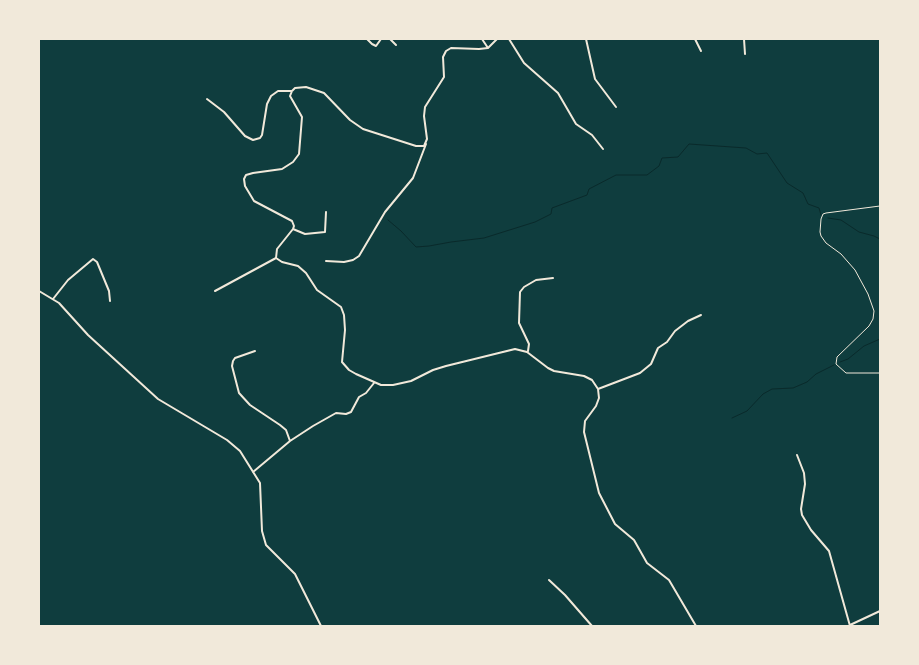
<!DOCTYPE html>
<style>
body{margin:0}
#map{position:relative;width:919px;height:665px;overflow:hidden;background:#0f3d3e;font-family:"Work Sans",sans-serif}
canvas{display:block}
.frame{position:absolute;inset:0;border:40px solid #f1e9da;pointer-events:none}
</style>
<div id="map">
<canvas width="919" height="665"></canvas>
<div class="frame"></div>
</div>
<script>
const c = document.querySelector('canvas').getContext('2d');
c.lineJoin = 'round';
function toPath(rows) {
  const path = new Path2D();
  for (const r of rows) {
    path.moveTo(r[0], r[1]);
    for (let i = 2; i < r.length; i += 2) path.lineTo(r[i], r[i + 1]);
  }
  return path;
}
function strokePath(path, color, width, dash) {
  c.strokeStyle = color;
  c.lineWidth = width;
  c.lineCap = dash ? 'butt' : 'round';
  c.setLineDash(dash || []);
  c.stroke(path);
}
const stream = toPath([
 [828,218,841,220,859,232,874,236,880,239],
 [388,220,401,231,416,247,429,246,451,242,484,238,535,222,551,214,552,208,587,195,589,189,616,175,647,175,659,166,662,158,678,157,689,144,746,148,757,154,767,153,787,183,803,193,808,204,819,208,821,215],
 [840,362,848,359,864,346,880,339],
 [732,418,747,411,763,394,772,389,793,388,807,382,816,374,834,365]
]);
const pedestrian = toPath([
 [880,206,826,213,823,214,821,219,820,232,821,236,826,243,841,254,855,270,868,294,874,311,873,319,869,326,837,357,836,364,846,373,880,373]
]);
const minor = toPath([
 [367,39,372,44,376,46,381,39],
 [390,39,396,45],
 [482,39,488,48],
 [497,39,488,48,479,49,451,48,446,51,443,57,444,77,425,107,424,116,427,139,424,146,416,146,363,129,350,120,324,93,306,87,295,88,292,91,290,96,302,117,299,154,293,162,282,169,253,173,246,175,244,179,245,186,254,201,292,221,294,226,293,229,277,249,276,258,282,262,298,266,306,273,317,290,341,307,344,315,345,330,342,362,349,370,356,374,381,385,393,385,411,381,433,370,446,366,515,349,527,352,548,368,554,371,584,376,592,380,598,389,599,398,596,406,585,421,584,432,599,493,615,524,634,540,647,563,669,580,696,626],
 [509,39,524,63,558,93,576,124,592,135,603,149],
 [586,39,595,79,616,107],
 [695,39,701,51],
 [744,39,745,54],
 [207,99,224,112,245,136,253,140,260,138,262,135,267,104,271,96,278,91,292,91],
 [293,229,305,234,325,232,326,212],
 [326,261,344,262,353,260,359,256,385,212,413,178,426,144],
 [39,291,59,303,88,335,158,399,227,440,240,451,260,483,262,531,266,545,295,574,321,626],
 [215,291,276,258],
 [53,299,68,280,93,259,97,262,109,291,110,301],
 [255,351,235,358,233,361,232,366,239,393,250,405,280,425,286,430,290,441],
 [528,351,529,344,519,323,520,292,524,287,536,280,553,278],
 [598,389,640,373,651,364,658,348,667,342,675,331,688,321,701,315],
 [797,455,804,473,805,484,801,509,802,515,811,530,829,551,850,626],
 [253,472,290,441,313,426,336,413,346,414,351,412,359,397,366,393,374,383],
 [549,580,565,595,592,626],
 [850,625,880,611]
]);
strokePath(stream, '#0a2a2b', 1);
strokePath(pedestrian, '#f1e9da', 1);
strokePath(minor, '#f1e9da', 2);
</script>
